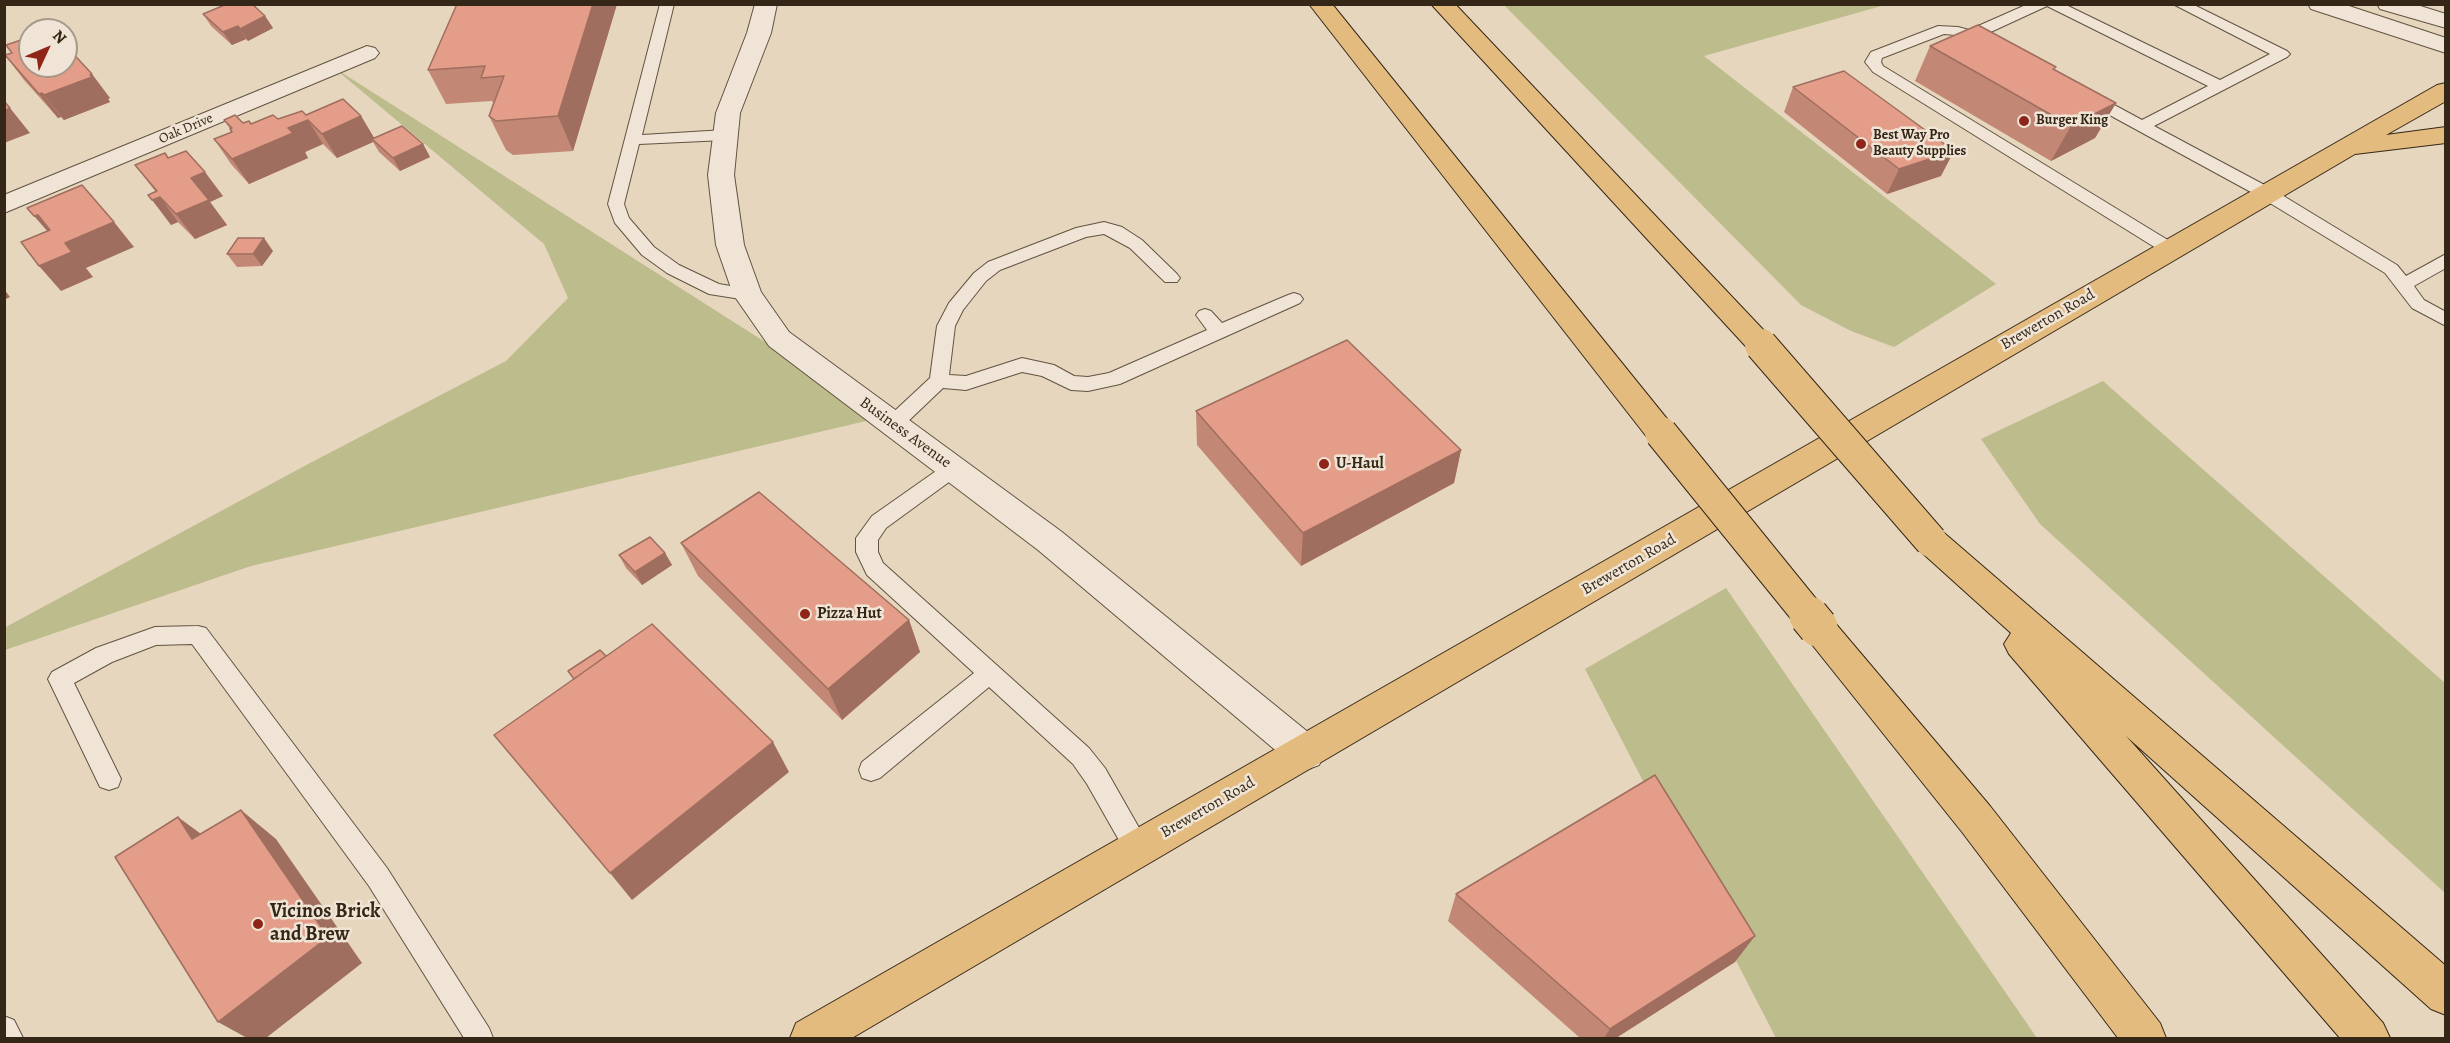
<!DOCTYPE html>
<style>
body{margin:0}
#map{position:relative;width:2450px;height:1043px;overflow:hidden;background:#e7d6be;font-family:Alegreya,serif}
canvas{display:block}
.frame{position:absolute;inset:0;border:6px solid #342717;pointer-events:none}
.north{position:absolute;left:18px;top:18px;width:60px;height:60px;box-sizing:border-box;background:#efe4d5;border:2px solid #a49889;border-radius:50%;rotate:46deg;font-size:16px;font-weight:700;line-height:24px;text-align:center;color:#342717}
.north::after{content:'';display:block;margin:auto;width:21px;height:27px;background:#8f2418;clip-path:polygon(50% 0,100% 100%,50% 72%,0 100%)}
</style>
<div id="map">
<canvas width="2450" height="1043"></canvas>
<div class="frame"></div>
<div class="north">N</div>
</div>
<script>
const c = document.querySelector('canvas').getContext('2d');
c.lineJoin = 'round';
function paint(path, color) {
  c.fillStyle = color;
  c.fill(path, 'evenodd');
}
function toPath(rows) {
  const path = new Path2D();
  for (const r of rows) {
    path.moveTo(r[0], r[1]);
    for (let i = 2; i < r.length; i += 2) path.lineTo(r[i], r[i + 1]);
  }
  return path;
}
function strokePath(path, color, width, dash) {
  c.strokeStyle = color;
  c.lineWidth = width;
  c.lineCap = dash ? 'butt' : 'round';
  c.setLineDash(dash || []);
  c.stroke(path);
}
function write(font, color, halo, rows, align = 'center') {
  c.font = font + ' Alegreya,serif';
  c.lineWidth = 5;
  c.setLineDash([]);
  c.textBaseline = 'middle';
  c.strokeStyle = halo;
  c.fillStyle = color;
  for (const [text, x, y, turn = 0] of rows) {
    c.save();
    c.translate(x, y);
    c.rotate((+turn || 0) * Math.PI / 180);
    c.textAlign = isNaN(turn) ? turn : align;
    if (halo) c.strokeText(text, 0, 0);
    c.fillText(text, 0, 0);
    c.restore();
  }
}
const green = toPath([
 [1504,5,1885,5,1704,56,1996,284,1894,347,1851,331,1801,305],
 [333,67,883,417,251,566,5,650,4,628,310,463,506,361,568,298,544,244],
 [2103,381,2445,683,2445,893,2040,524,1981,439],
 [1726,588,2037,1038,1776,1038,1585,669]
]);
const lane = toPath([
 [660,4,674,4,642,135,725,130,733,135,725,140,639,144,624,204,629,218,654,247,679,265,719,284,753,290,756,294,753,298,747,300,709,294,667,273,642,255,615,223,608,204,660,4],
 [2028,4,2064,4,2220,80,2270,54,2173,4,2192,4,2287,51,2290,54,2287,57,2154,126,2272,189,2397,265,2406,276,2446,254,2446,268,2414,286,2424,300,2446,312,2446,326,2412,308,2385,273,2260,197,2082,100,2080,97,2082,94,2094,94,2142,120,2208,86,2047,6,1982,36,1992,40,1994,43,1992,46,1982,46,1955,35,1944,34,1882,58,1881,62,1883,66,2176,245,2179,249,2176,253,2164,253,1873,72,1865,62,1871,52,1938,26,1958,27,1969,30,2028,4],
 [1104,222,1122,227,1142,240,1177,274,1180,278,1177,282,1165,282,1130,248,1104,234,1086,237,1000,270,986,281,963,310,955,326,949,375,966,376,1022,358,1054,365,1074,376,1088,377,1109,373,1207,330,1196,315,1199,311,1205,309,1211,311,1222,323,1288,295,1294,293,1300,295,1303,299,1300,303,1120,384,1088,391,1071,390,1042,376,1022,372,966,390,943,388,900,429,893,431,886,429,883,424,886,419,930,378,937,326,949,303,974,273,988,262,1076,228,1104,222],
 [953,461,960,464,963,469,960,474,886,528,878,540,878,552,883,563,1089,748,1105,768,1146,840,1150,848,1146,856,1137,860,1128,856,1087,784,1073,764,989,687,880,778,871,781,862,778,859,770,862,762,974,673,867,575,856,552,856,538,872,516,946,464,953,461],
 [198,626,206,628,387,868,489,1028,493,1038,464,1038,369,886,192,644,156,645,112,662,74,683,121,779,118,787,109,790,100,787,48,679,52,672,96,648,155,627,198,626],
 [4,1016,14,1020,23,1038,4,1038,4,1016]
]);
const street = toPath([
 [755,4,777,4,771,33,740,113,734,175,744,245,761,292,789,332,1062,532,1319,741,1325,753,1319,765,1306,770,1293,765,1038,550,769,346,733,294,716,245,708,175,716,113,747,33,755,4],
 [2308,4,2343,4,2446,38,2446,53,2311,9,2308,4],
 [2377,4,2414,4,2446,14,2446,28,2380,9,2377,4],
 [367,46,375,48,379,53,375,58,4,213,4,195,367,46]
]);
const primary = toPath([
 [2446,83,2446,101,2386,135,2446,127,2446,143,2355,154,852,1038,790,1038,796,1023,2437,85,2446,83]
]);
const highway = toPath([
 [1309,4,1332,4,1672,425,1677,433,1672,441,1661,444,1650,441,1309,4],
 [1431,4,1455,4,1771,338,1776,345,1771,352,1761,355,1751,352,1431,4],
 [1931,528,1943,532,2446,966,2446,1015,2431,1009,2126,736,2383,1023,2390,1038,2340,1038,2009,654,2004,644,2011,633,1919,550,1914,541,1919,532,1931,528],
 [1818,612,1830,617,1990,806,2160,1023,2166,1038,2118,1038,1962,832,1806,637,1800,627,1806,617,1818,612]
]);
const highwayBridgeFar1 = toPath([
 [1761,345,1931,541],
 [1661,433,1811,618]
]);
const highwayBridge = toPath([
 [1809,616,1818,627]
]);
const wall = toPath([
 [457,4,617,4,573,151,513,155,506,150,489,116,493,103,492,101,446,104,428,70],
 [203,14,265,16,273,28,248,41,246,39,232,45,211,26],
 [1930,46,2055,70,2116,103,2095,138,2051,161,1915,81],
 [5,55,110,98,108,99,110,102,64,120,61,117,58,118,24,80],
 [1793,87,1941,176,1887,194,1784,112],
 [306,115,361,116,374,138,423,144,430,157,400,171,379,152,373,142,337,158,323,144,305,152,308,158,249,184,231,164,214,139,232,132,224,120,251,124],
 [168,158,223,196,210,202,227,225,195,239,178,222,171,225,155,191,135,165],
 [273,251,262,266,237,267,227,254],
 [1196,411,1461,450,1454,483,1301,566,1197,445],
 [681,543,909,620,920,652,842,720,698,576],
 [665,553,672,565,642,585,626,568,619,555],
 [1456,894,1735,962,1616,1038,1580,1038,1448,921]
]);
const shadedWall = toPath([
 [593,4,617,4,573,151,558,116],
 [265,16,273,28,248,41,240,29],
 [238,26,246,39,232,45,223,32],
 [92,74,110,98,108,99,110,102,64,120,44,95],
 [42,93,61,117,58,118,39,94],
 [2116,103,2095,138,2051,161,2071,126],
 [10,108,30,133,4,143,4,111],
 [361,116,376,141,372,139,373,142,337,158,322,134],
 [308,120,323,144,305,152,308,158,249,184,232,159,288,128],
 [423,144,430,157,400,171,393,158],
 [1954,151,1941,176,1887,194,1899,169],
 [205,172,223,196,210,202,227,225,195,239,176,214,191,178],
 [160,197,178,222,171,225,152,200],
 [38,215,59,240,56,241,34,216],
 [114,222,134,247,86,268,93,277,61,291,39,266,65,243],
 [264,238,273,251,262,266,253,254],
 [4,289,10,297,4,300],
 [1461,450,1454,483,1301,566,1303,533],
 [665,553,672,565,642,585,635,572],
 [909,620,920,652,842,720,828,689],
 [773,742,789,772,632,900,610,873],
 [241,810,276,839,362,963,266,1038,247,1038,218,1022],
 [178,817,216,845,192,839],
 [1755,936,1735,962,1616,1038,1604,1038,1610,1029]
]);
const building = toPath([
 [227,4,252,4,265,16,240,29,238,26,223,32,203,14,227,4],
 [457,4,593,4,558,116,496,121,489,116,504,76,481,78,485,66,428,70,457,4],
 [1978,25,2056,67,2053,69,2116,103,2071,126,1930,46,1978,25],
 [30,37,30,66,66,66,66,46,92,74,90,75,92,77,44,95,42,93,39,94,5,55,12,53,6,45,30,37],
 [1844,71,1954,151,1899,169,1793,87,1844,71],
 [343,99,361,116,322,134,308,120,288,128,293,133,232,159,214,139,232,132,230,129,232,128,224,120,235,115,243,123,249,121,251,124,273,115,278,119,302,111,306,115,343,99],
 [4,101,10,108,4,111,4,101],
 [402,126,423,144,393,158,372,139,402,126],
 [186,151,205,172,191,178,209,200,176,214,160,197,152,200,148,195,157,191,135,165,165,153,168,158,186,151],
 [82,185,114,222,65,243,72,252,39,266,21,242,50,230,38,215,34,216,27,208,82,185],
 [238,238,264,238,253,254,227,254,238,238],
 [1347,340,1461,450,1303,533,1196,411,1347,340],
 [759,492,909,620,828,689,681,543,759,492],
 [650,537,665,553,635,572,619,555,650,537],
 [652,624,773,742,610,873,494,735,652,624],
 [600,650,606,656,574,679,568,671,600,650],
 [1655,775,1755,936,1610,1029,1456,894,1655,775],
 [241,810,328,937,218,1022,115,857,178,817,192,839,241,810]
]);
const markers = [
 [2024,121,6,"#8f2418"],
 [1861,144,6,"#8f2418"],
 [1324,464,6,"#8f2418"],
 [805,614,6,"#8f2418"],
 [258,924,6,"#8f2418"]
];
const farPoinames = [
 ["Burger King",2036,121],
 ["Best Way Pro",1873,136],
 ["Beauty Supplies",1873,152]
];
const farStreetnames = [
 ["Oak Drive",186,129,-23]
];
const streetNames = [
 ["Brewerton Road",2048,320,-30],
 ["Business Avenue",905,433,36],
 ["Brewerton Road",1629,565,-30],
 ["Brewerton Road",1208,808,-30]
];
const poiNames = [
 ["U-Haul",1336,464],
 ["Pizza Hut",817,614]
];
const nearPoinames = [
 ["Vicinos Brick",270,912],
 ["and Brew",270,935]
];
paint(green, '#bdbc8c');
strokePath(lane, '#615341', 2);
strokePath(street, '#615341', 2);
strokePath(primary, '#342717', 2);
strokePath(highway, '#342717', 2);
paint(lane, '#efe4d5');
paint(street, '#efe4d5');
paint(primary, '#e4bb7f');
paint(highway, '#e4bb7f');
strokePath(highwayBridgeFar1, '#342717', 34, []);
strokePath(highwayBridge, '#342717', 41, []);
strokePath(highwayBridgeFar1, '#e4bb7f', 32);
strokePath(highwayBridge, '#e4bb7f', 39);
paint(wall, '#c38775');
paint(shadedWall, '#9f6e5f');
paint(building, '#e39d88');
strokePath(building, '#9f6e5f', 1.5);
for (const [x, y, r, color] of markers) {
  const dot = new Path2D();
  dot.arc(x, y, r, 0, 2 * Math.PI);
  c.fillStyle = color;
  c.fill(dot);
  strokePath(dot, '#efe4d5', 2);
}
write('bold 14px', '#342717', '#efe4d5', farPoinames, 'left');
write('14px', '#342717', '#efe4d5', farStreetnames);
write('16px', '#342717', '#efe4d5', streetNames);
write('bold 16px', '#342717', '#efe4d5', poiNames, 'left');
write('bold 20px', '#342717', '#efe4d5', nearPoinames, 'left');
</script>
